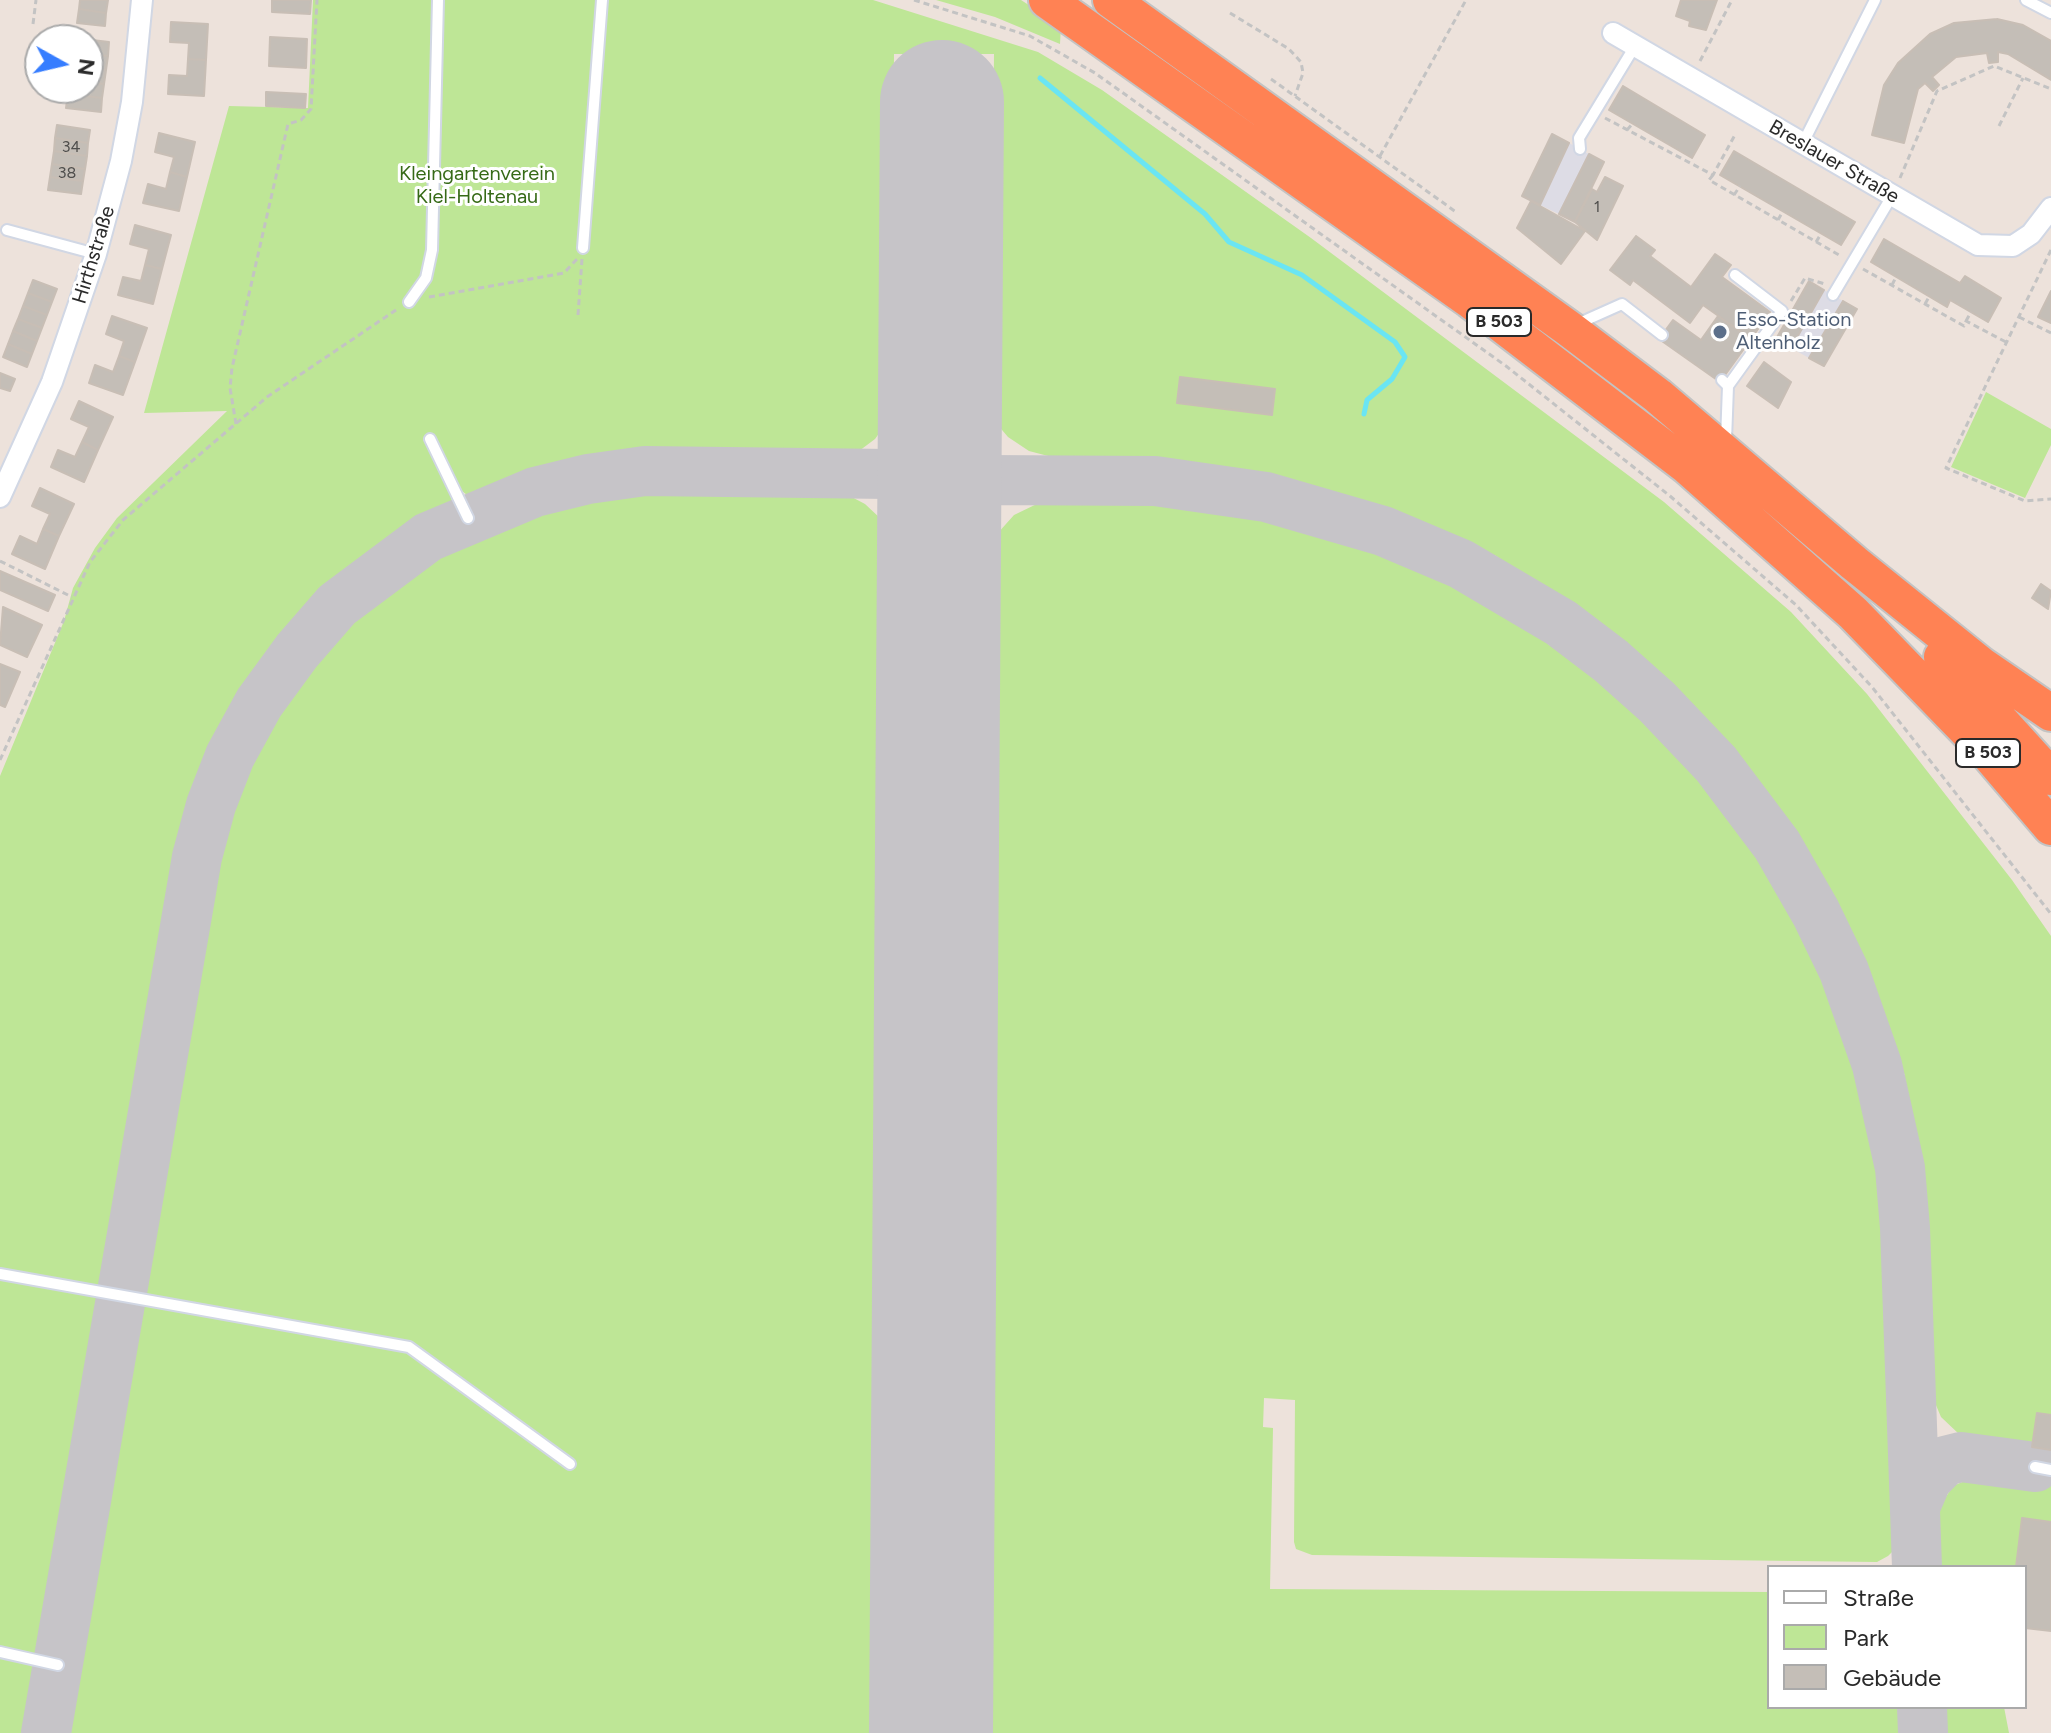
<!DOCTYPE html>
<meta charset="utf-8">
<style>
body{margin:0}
#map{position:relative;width:2051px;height:1733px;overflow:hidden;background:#ede2db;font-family:Figtree,sans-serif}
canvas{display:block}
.legend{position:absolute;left:1767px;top:1565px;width:260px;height:144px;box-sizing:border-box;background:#fff;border:2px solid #aaa;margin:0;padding:10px 14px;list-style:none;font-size:24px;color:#2a2a2a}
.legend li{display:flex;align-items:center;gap:16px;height:40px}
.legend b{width:40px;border:2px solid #aaa}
.north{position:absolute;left:24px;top:24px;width:80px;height:80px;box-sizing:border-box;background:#fff;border:2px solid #aaa;border-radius:50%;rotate:98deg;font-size:22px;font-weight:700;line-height:32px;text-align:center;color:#2a2a2a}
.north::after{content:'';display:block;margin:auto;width:28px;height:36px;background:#367dff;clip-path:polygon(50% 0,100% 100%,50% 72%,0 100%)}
</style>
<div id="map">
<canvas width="2051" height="1733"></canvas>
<ul class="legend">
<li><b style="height:10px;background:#fff"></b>Straße</li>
<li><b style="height:22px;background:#bee696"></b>Park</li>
<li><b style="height:22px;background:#c4beb7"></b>Gebäude</li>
</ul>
<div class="north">N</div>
</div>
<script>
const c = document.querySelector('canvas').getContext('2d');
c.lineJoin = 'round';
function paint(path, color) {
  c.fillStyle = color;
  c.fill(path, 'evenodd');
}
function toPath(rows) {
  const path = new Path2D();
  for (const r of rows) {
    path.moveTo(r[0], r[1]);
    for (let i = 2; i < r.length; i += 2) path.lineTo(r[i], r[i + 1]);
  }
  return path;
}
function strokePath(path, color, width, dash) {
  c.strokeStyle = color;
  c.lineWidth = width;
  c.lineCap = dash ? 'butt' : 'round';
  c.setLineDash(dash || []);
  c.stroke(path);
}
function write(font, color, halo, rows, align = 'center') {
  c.font = font + ' Figtree,sans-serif';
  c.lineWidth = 6;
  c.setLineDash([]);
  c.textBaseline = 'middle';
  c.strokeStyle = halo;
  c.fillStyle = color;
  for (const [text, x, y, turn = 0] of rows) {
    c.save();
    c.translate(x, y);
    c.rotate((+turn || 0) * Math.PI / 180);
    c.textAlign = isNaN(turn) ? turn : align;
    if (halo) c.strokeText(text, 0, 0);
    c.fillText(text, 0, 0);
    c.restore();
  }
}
const industrial = toPath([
 [1569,143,1589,154,1559,214,1540,205],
 [1824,290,1843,301,1809,358,1791,348]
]);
const green = toPath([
 [313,0,873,0,1038,52,1102,90,1311,238,1664,502,1791,612,1867,694,2012,880,2051,936,2051,1415,2037,1413,2032,1447,1972,1440,1960,1435,1941,1417,1933,1398,1921,1166,1904,1073,1868,978,1828,887,1765,790,1677,688,1598,625,1496,556,1378,508,1283,477,1133,458,1052,457,1029,451,1008,437,991,417,994,54,894,54,891,417,875,439,859,451,841,457,633,456,542,472,471,498,458,488,432,434,423,439,452,496,451,507,389,544,341,579,280,646,242,700,221,739,190,817,106,1279,97,1285,0,1269,0,776,64,621,73,588,95,548,117,518,227,411,144,413,229,106,308,108],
 [936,0,1021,0,1061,26,1060,44,995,17],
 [1986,392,2051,429,2051,445,2025,498,1951,467],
 [725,489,828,490,846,494,865,504,881,519,889,535,879,1733,65,1733,219,842,236,790,264,733,299,675,347,621,402,575,463,540,543,507,584,498,638,491],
 [1059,498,1170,504,1234,513,1339,538,1445,582,1514,619,1626,701,1687,760,1744,834,1806,937,1853,1057,1877,1170,1885,1269,1895,1549,1888,1556,1877,1562,1312,1555,1296,1549,1294,1542,1295,1400,1264,1398,1263,1427,1273,1428,1270,1589,1769,1592,1769,1707,1900,1707,1901,1733,980,1733,987,553,997,534,1014,515,1043,501],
 [0,1277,96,1293,102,1300,42,1650,32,1655,0,1647],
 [1976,1476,2051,1486,2051,1522,2022,1518,2016,1567,1938,1567,1938,1509,1953,1486],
 [0,1657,31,1665,36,1672,27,1733,0,1733],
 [1942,1707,2004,1707,2009,1733,1942,1733]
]);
const stream = toPath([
 [1040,78,1205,214,1229,242,1302,275,1395,342,1405,357,1392,379,1367,400,1364,414]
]);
const taxiway = toPath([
 [943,573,958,512,974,487,986,480,1155,481,1266,497,1383,531,1461,564,1561,623,1611,661,1657,702,1716,764,1777,845,1816,913,1844,971,1877,1065,1900,1168,1905,1228,1917,1567],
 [1915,1507,1927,1479,1945,1461,1961,1457,2035,1467],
 [1922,1707,1923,1733],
 [46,1733,197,857,211,805,230,756,259,703,297,651,337,605,428,537,535,492,588,479,645,471,889,474,906,481,918,494,931,535,939,611]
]);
const runway = toPath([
 [931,1733,942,102]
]);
const building = toPath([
 [80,0,108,0,106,13,79,9,80,0],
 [272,0,311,0,310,14,272,12,272,0],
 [1681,0,1717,0,1706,30,1689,26,1690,21,1676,16,1681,0],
 [79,9,106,13,105,26,77,23,79,9],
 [1997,19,2023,25,2051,41,2051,80,2008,54,1998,52,1998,62,1989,63,1987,53,1956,57,1932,77,1939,85,1933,91,1925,83,1918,89,1904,143,1872,135,1884,85,1898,63,1930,34,1954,23,1997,19],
 [171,22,208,24,206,60,188,59,189,43,170,42,171,22],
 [270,37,307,39,306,68,269,66,270,37],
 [75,38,109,42,108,56,88,54,88,40,75,38],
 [88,54,108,56,106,70,88,68,88,54],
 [188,59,206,60,204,96,168,94,169,75,187,76,188,59],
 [88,68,106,70,104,84,88,82,88,68],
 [88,82,104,84,102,98,68,94,69,88,88,88,88,82],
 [1623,86,1705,135,1692,158,1609,110,1623,86],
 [266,92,306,94,305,108,266,106,266,92],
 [68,94,102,98,101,112,66,108,68,94],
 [57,125,90,130,88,143,55,138,57,125],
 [159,133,195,142,187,177,170,172,174,157,155,152,159,133],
 [1552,134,1569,143,1540,205,1522,196,1552,134],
 [55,138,88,143,87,156,54,151,55,138],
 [54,151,87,156,85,169,52,164,54,151],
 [1734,151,1855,222,1841,245,1720,175,1734,151],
 [1589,154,1604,162,1575,222,1559,214,1589,154],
 [52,164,85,169,83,181,50,177,52,164],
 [170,172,187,177,179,211,143,203,148,184,166,189,170,172],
 [50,177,83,181,81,194,48,190,50,177],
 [1605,177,1623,186,1597,240,1575,222,1592,189,1597,192,1605,177],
 [1531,201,1585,231,1561,264,1517,228,1531,201],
 [135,225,171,235,162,269,145,265,149,249,130,244,135,225],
 [1636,236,1655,250,1650,256,1691,287,1715,254,1731,265,1722,277,1770,312,1751,339,1703,305,1690,323,1633,280,1630,285,1610,270,1636,236],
 [1884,239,1960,283,1965,276,2001,298,1988,322,1950,300,1947,307,1871,262,1884,239],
 [145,265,162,269,153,304,118,295,123,277,141,281,145,265],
 [33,280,57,289,52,302,28,293,33,280],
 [1809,281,1824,290,1791,348,1776,339,1809,281],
 [2051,291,2051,323,2038,317,2051,291],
 [28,293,52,302,47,315,23,306,28,293],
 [1843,301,1857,309,1824,366,1809,358,1843,301],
 [23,306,47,315,42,328,18,319,23,306],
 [112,316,147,328,135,362,119,356,124,341,106,334,112,316],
 [1718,316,1751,339,1720,382,1659,339,1673,320,1701,340,1718,316],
 [18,319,42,328,37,341,13,331,18,319],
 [13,331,37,341,32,354,8,344,13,331],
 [8,344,32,354,27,367,3,357,8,344],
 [119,356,135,362,123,395,89,383,95,365,113,372,119,356],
 [1764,362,1791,382,1778,408,1747,386,1764,362],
 [0,373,15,379,10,391,0,388,0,373],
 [1180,377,1275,389,1272,415,1177,403,1180,377],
 [79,401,113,417,98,450,82,442,89,427,71,419,79,401],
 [82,442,98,450,84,482,51,467,58,450,75,457,82,442],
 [40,488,74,504,59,536,43,529,50,514,32,506,40,488],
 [43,529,59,536,45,569,12,554,20,536,37,544,43,529],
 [0,571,55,595,48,611,0,590,0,571],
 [2041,584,2051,591,2048,609,2032,598,2041,584],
 [3,607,42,625,27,657,0,645,3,607],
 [0,664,20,672,5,707,0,705,0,664],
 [2037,1413,2051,1415,2051,1450,2032,1447,2037,1413],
 [2022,1518,2051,1522,2051,1631,2025,1628,2025,1567,2016,1567,2022,1518]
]);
const path = toPath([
 [914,0,1030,36,1095,73,1506,366,1670,496,1796,605,1872,687,2051,914],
 [1230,13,1289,49,1301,62,1303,73,1295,96],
 [33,24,36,0],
 [1700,61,1732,0],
 [1271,79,1456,212],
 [1605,118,1713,175,1736,133],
 [1999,126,2023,78],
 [1627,130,1633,123],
 [1380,156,1466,0],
 [1713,175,1709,180,1839,255],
 [1900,178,1937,91,1994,66,2051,89],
 [1734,195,1740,186],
 [1778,220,1783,211],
 [1816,242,1821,234],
 [2051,250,1946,468,2025,501,2051,499],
 [1863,269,1964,326,1966,321,2006,342],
 [1892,285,1896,277],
 [429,297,564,273,577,259],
 [1791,301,1805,278,1825,284],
 [1925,304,1929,297],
 [578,315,582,259],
 [2019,317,2051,333],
 [1966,321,1971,312],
 [236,424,230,388,232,368,288,124,301,120,311,109,317,0],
 [0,561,72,597],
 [0,760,90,562,123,520,267,397,396,310]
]);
const lane = toPath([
 [2026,0,2051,13],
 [1802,145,1875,0],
 [1580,149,1579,138,1635,46],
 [7,230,96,254],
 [583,248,602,0],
 [1833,295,1892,196],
 [409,302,426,278,432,250,438,0],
 [1575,325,1622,304,1662,335],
 [1722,380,1728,386,1726,441],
 [1728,386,1782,311,1735,275],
 [430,439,468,518],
 [0,1274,409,1347,570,1464],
 [2035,1467,2051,1470],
 [0,1652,58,1665]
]);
const street = toPath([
 [1613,33,1978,245,2013,246,2031,234,2051,208],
 [0,497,52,382,96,254,121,161,132,102,142,0]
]);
const highway = toPath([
 [1047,0,1470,300,1687,466,1853,613,1981,745,2051,827],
 [1111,0,1568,328,1658,396,1854,563,1981,665,2051,713],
 [1942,657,2051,777]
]);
const markers = [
 [1720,332,8,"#5c6f8a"]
];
const numberNames = [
 ["34",71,147],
 ["38",67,173],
 ["1",1597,207]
];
const shields = [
 [1499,322,64],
 [1988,753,64]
];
const shieldNames = [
 ["B 503",1499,322],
 ["B 503",1988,753]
];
const streetNames = [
 ["Breslauer Straße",1834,162,30],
 ["Hirthstraße",94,255,-73]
];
const parkNames = [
 ["Kleingartenverein",477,174],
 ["Kiel-Holtenau",477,197]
];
const serviceNames = [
 ["Esso-Station",1736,320],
 ["Altenholz",1736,343]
];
paint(industrial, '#dddce5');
paint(green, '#bee696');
strokePath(stream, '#6ae5f3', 5);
strokePath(taxiway, '#c6c4c8', 50);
strokePath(runway, '#c6c4c8', 124);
paint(building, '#c4beb7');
strokePath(building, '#c8beb5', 2);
strokePath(lane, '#d1d7e4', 14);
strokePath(street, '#d1d7e4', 24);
strokePath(highway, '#c3c3c3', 40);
strokePath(path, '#c3c3c3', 3, [6, 4]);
strokePath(lane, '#fff', 10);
strokePath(street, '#fff', 20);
strokePath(highway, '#ff8254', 36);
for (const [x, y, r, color] of markers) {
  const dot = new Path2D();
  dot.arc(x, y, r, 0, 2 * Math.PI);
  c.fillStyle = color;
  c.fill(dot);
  strokePath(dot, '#fff', 3);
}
write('16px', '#504f4d', null, numberNames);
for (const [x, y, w] of shields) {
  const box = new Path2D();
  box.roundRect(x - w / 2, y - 14, w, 28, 6);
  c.fillStyle = '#fff';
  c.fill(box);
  strokePath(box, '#2a2a2a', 2);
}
write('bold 18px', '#2a2a2a', null, shieldNames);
write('20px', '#2a2a2a', '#fff', streetNames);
write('20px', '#366a17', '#fff', parkNames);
write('20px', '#4e5e75', '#fff', serviceNames, 'left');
</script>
